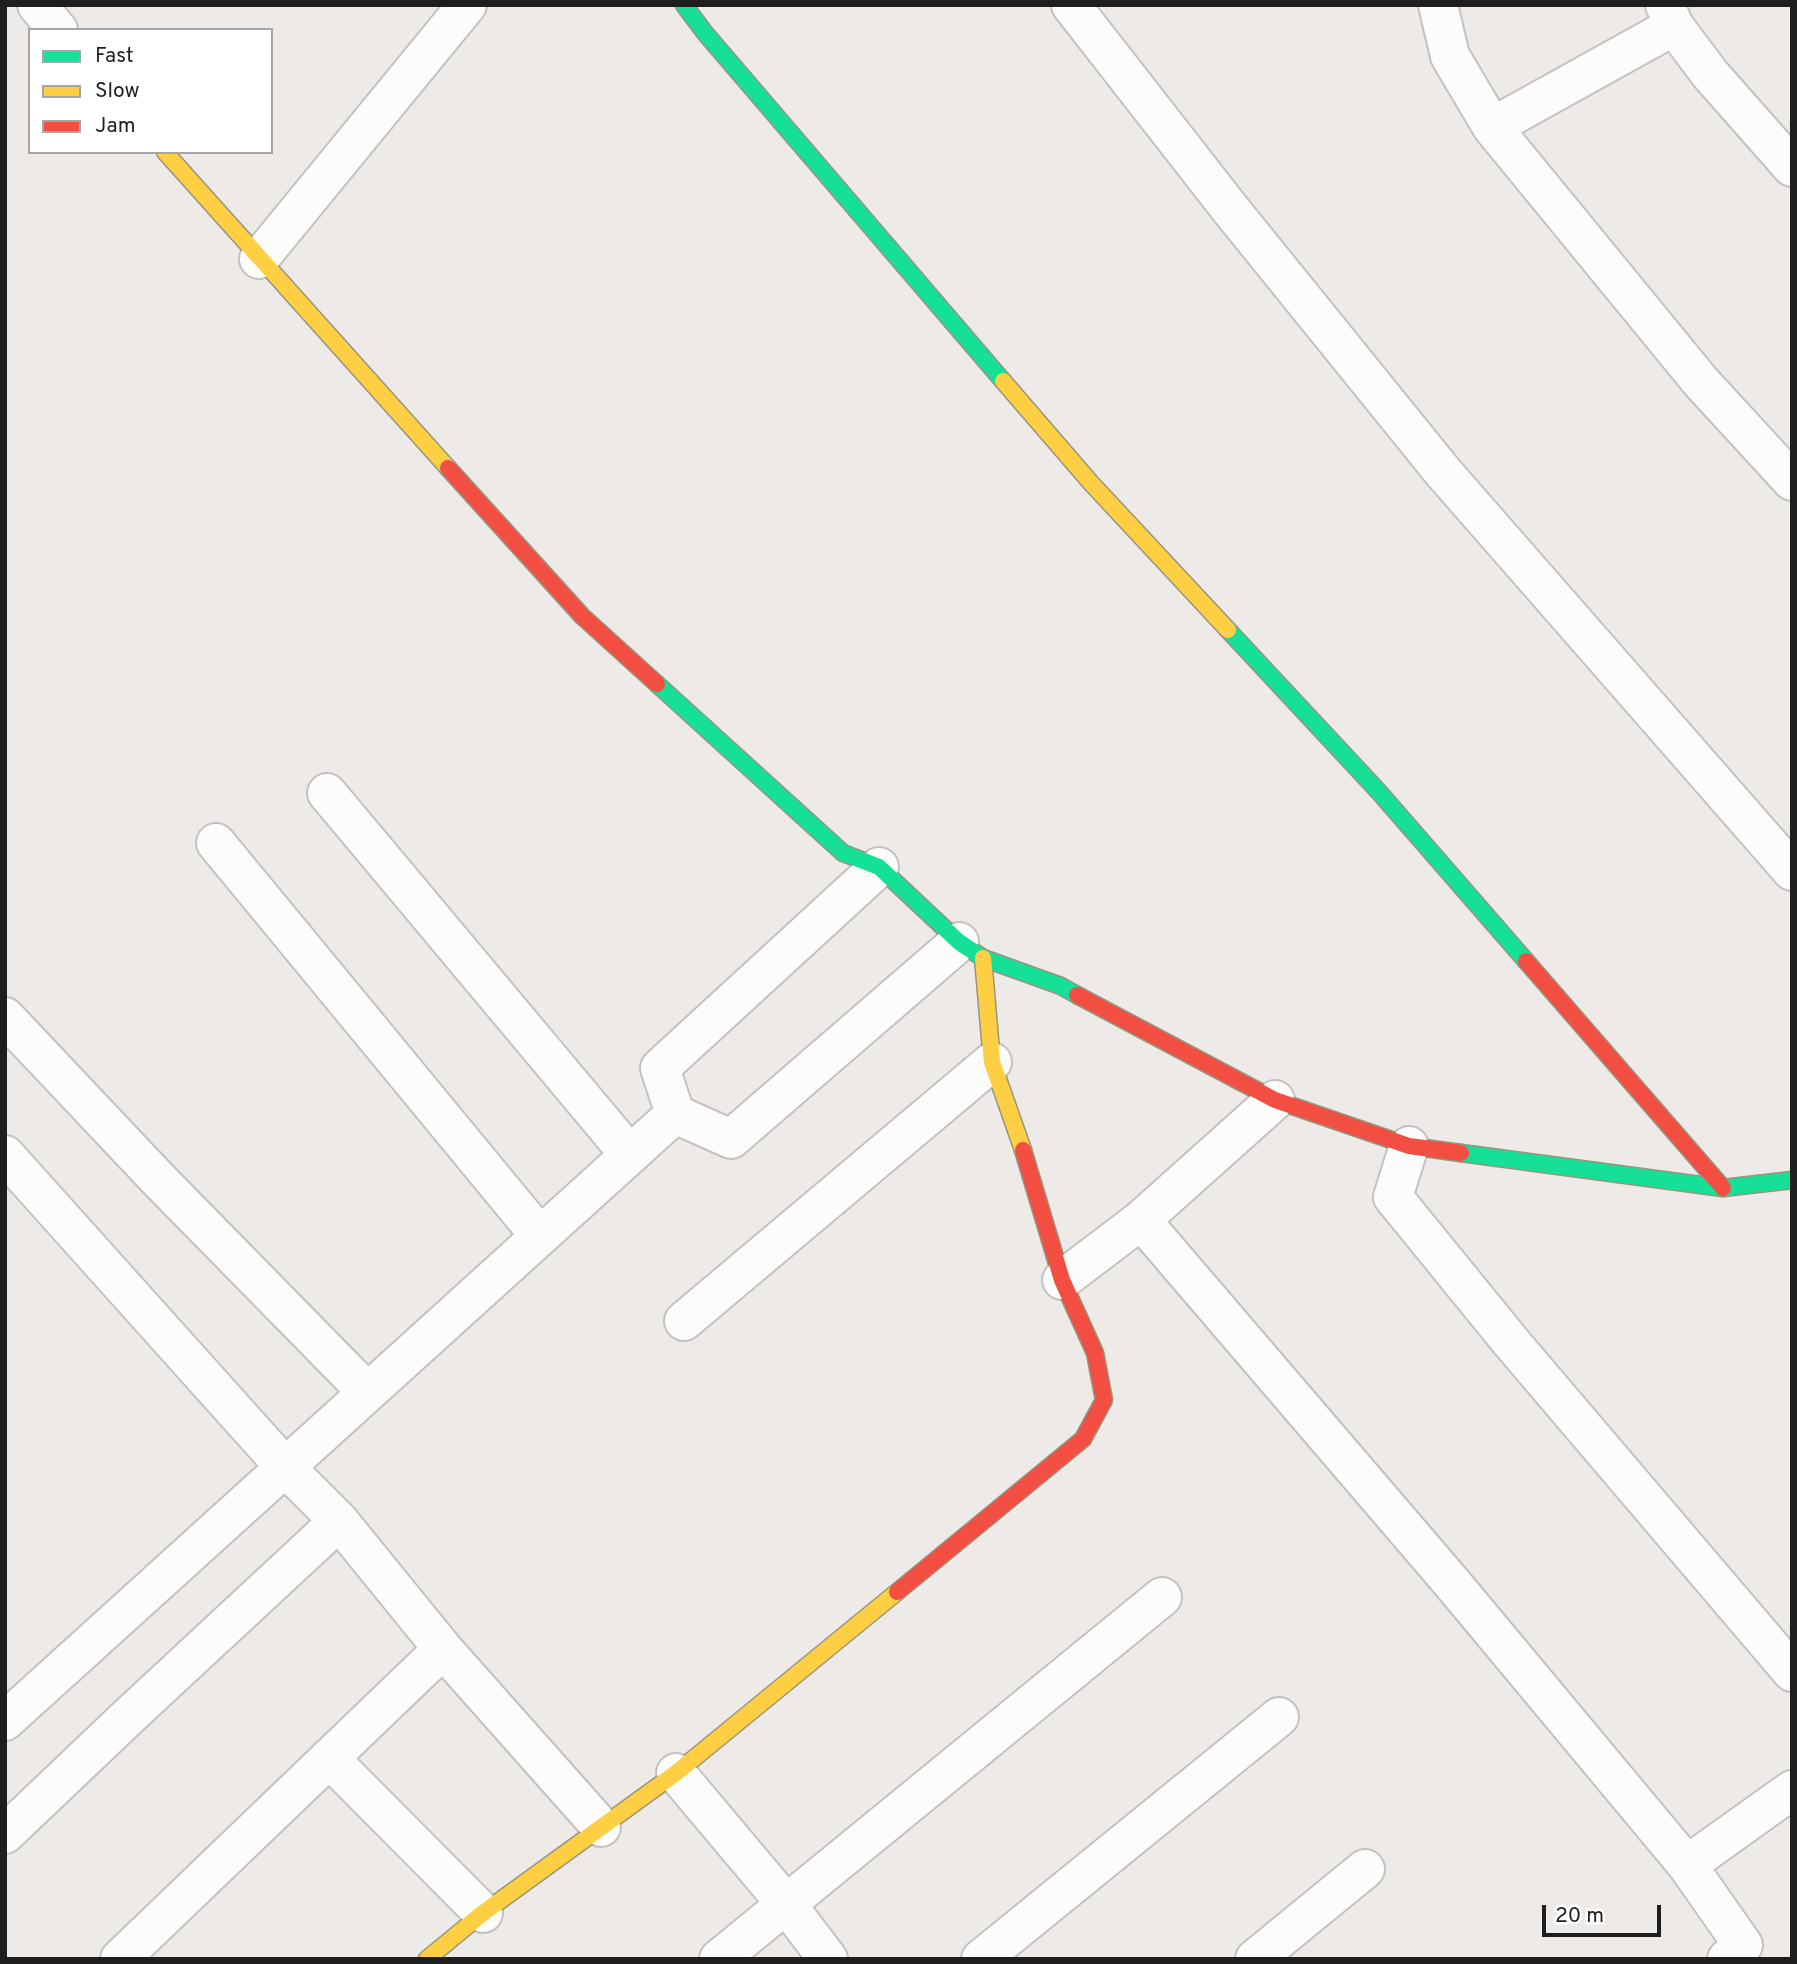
<!DOCTYPE html>
<style>
body{margin:0}
#map{position:relative;width:1797px;height:1964px;overflow:hidden;background:#edeae7;font-family:Overpass,sans-serif}
canvas{display:block}
.frame{position:absolute;inset:0;border:7px solid #1e1e1e;pointer-events:none}
.legend{position:absolute;left:28px;top:28px;width:245px;height:126px;box-sizing:border-box;background:#fff;border:2px solid #a5a5a5;margin:0;padding:9px 12px;list-style:none;font-size:21px;color:#1e1e1e}
.legend li{display:flex;align-items:center;gap:14px;height:35px}
.legend b{width:35px;border:2px solid #a5a5a5}
.scale{position:absolute;left:1542px;top:1905px;width:119px;height:32px;box-sizing:border-box;border:4px solid #1e1e1e;border-top:0;padding-left:9px;font-size:21px;line-height:24px;white-space:nowrap;color:#1e1e1e;-webkit-text-stroke:5px #fff;paint-order:stroke}
</style>
<div id="map">
<canvas width="1797" height="1964"></canvas>
<div class="frame"></div>
<ul class="legend">
<li><b style="height:9px;background:#16e098"></b>Fast</li>
<li><b style="height:9px;background:#ffcf43"></b>Slow</li>
<li><b style="height:9px;background:#f24e42"></b>Jam</li>
</ul>
<div class="scale">20 m</div>
</div>
<script>
const c = document.querySelector('canvas').getContext('2d');
c.lineJoin = 'round';
function toPath(rows) {
  const path = new Path2D();
  for (const r of rows) {
    path.moveTo(r[0], r[1]);
    for (let i = 2; i < r.length; i += 2) path.lineTo(r[i], r[i + 1]);
  }
  return path;
}
function strokePath(path, color, width, dash) {
  c.strokeStyle = color;
  c.lineWidth = width;
  c.lineCap = dash ? 'butt' : 'round';
  c.setLineDash(dash || []);
  c.stroke(path);
}
const street = toPath([
 [37,5,58,30],
 [1071,5,1231,210,1443,472,1792,871],
 [1438,5,1450,56,1492,127,1701,382,1792,481],
 [1665,5,1674,26,1710,74,1792,167],
 [1492,127,1674,26],
 [259,259,467,5],
 [327,793,630,1155],
 [216,843,540,1236],
 [5,1017,157,1178,367,1392],
 [675,1114,731,1139,959,942],
 [1409,1146,1393,1197,1511,1342,1792,1672],
 [5,1155,285,1467,339,1521,443,1649,601,1827],
 [1141,1220,1452,1583,1687,1865,1743,1945,1727,1959],
 [1062,1280,1141,1220,1275,1100],
 [684,1321,992,1062],
 [5,1721,675,1114,660,1068,879,867],
 [329,1758,483,1913],
 [676,1773,787,1905,828,1959],
 [5,1834,129,1716,339,1521],
 [1687,1865,1792,1790],
 [120,1959,443,1649],
 [719,1959,1162,1597],
 [981,1959,1279,1717],
 [1255,1959,1365,1869]
]);
const fast = toPath([
 [684,5,705,33,1003,381],
 [1228,630,1379,792,1526,961],
 [657,684,843,853,879,867,959,942,983,958,1061,986,1077,995],
 [1461,1153,1723,1188,1792,1180]
]);
const slow = toPath([
 [165,152,448,468],
 [1003,381,1091,483,1228,630],
 [983,958,992,1062,1023,1150],
 [427,1959,483,1913,676,1773,897,1592]
]);
const jam = toPath([
 [448,468,582,616,657,684],
 [1526,961,1723,1188],
 [1077,995,1275,1100,1409,1146,1461,1153],
 [897,1592,1083,1439,1104,1400,1095,1353,1062,1280,1023,1150]
]);
strokePath(street, '#c4c2c1', 42);
strokePath(fast, '#97957f', 19);
strokePath(slow, '#97957f', 19);
strokePath(jam, '#97957f', 19);
strokePath(street, '#fcfcfb', 38);
strokePath(fast, '#16e098', 16);
strokePath(slow, '#ffcf43', 16);
strokePath(jam, '#f24e42', 16);
</script>
